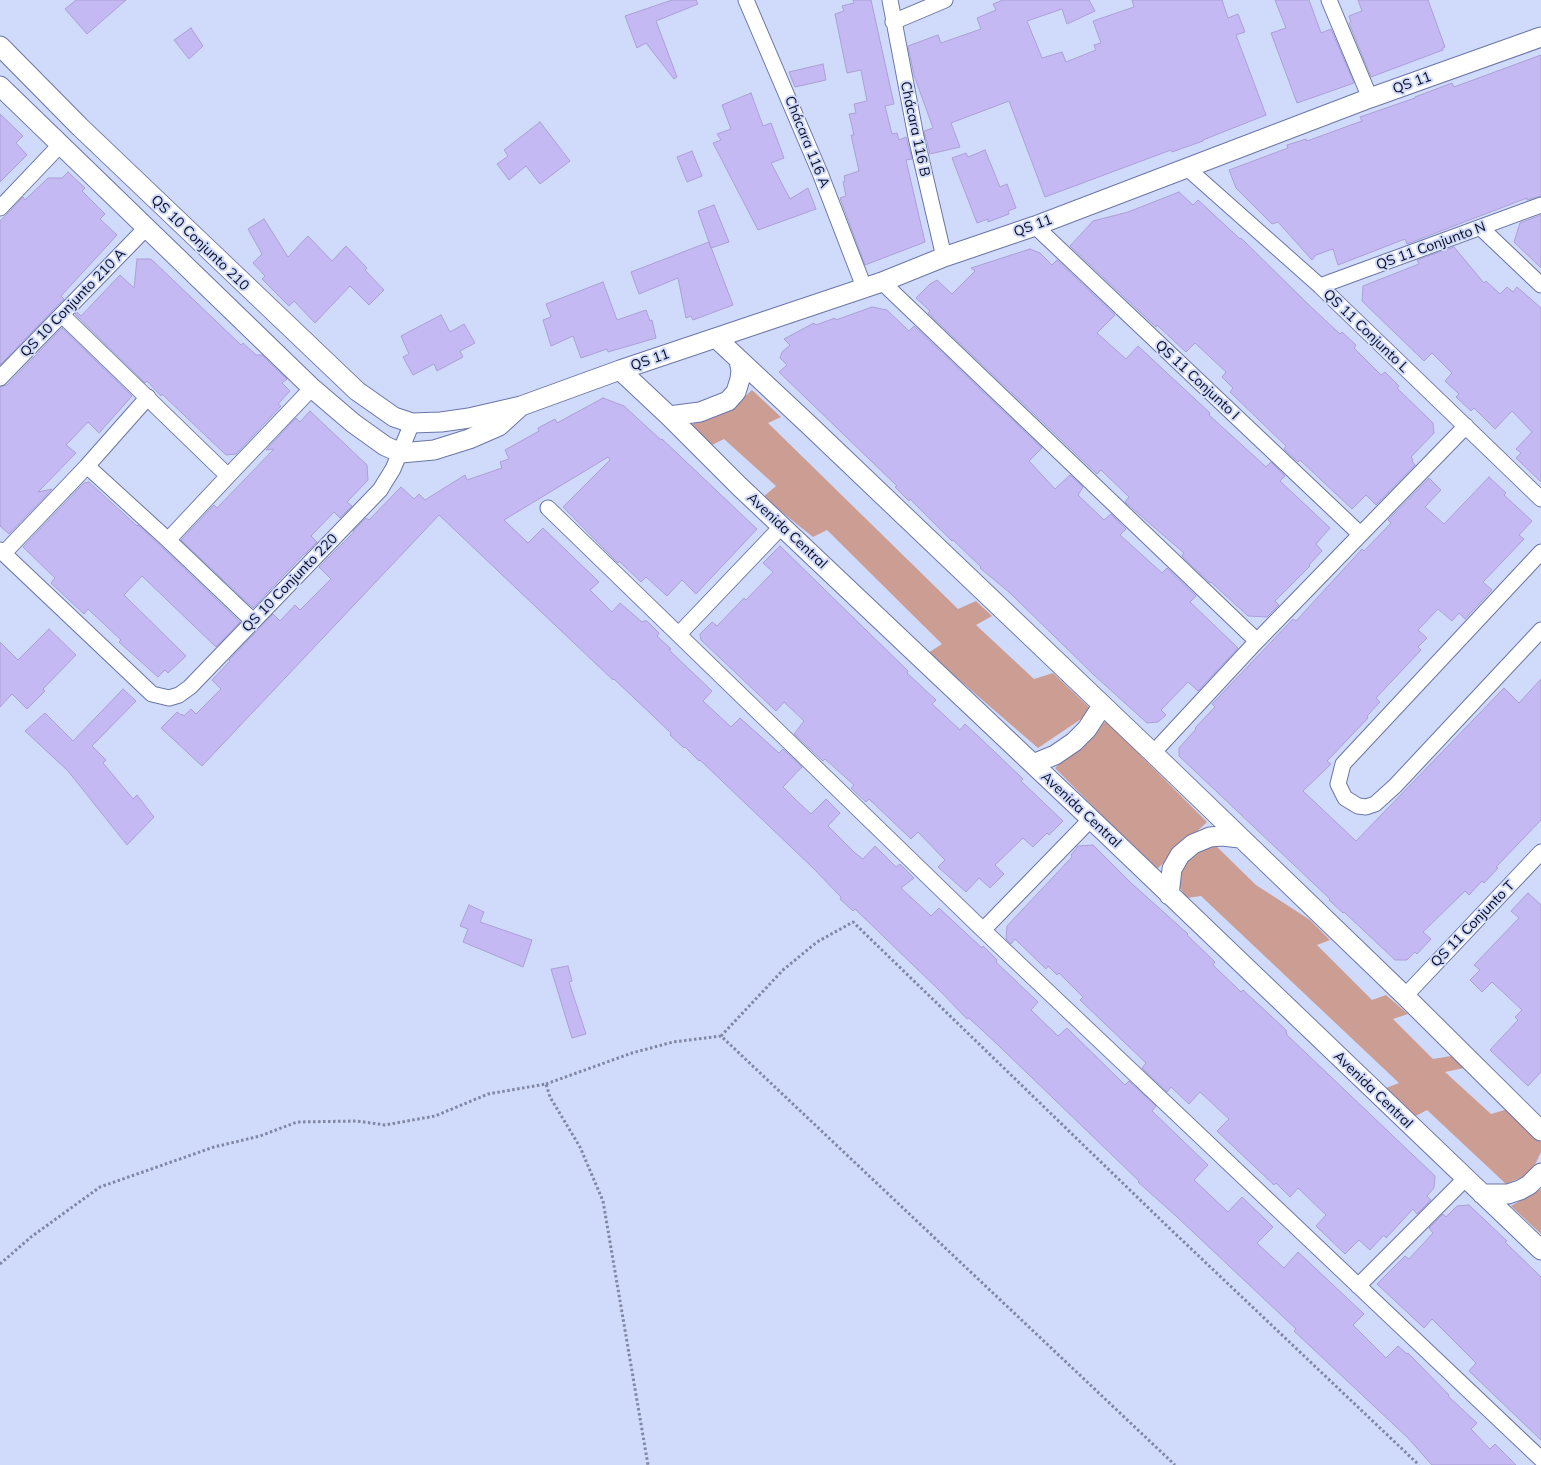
<!DOCTYPE html>
<meta charset="utf-8">
<style>
body{margin:0}
canvas{display:block;background:#d0dafb}
</style>
<canvas width="1541" height="1465"></canvas>
<script>
const c = document.querySelector('canvas').getContext('2d');
c.lineJoin = 'round';
function paint(path, color) {
  c.fillStyle = color;
  c.fill(path, 'evenodd');
}
function toPath(rows) {
  const path = new Path2D();
  for (const r of rows) {
    path.moveTo(r[0], r[1]);
    for (let i = 2; i < r.length; i += 2) path.lineTo(r[i], r[i + 1]);
  }
  return path;
}
function strokePath(path, color, width, dash) {
  c.strokeStyle = color;
  c.lineWidth = width;
  c.lineCap = dash ? 'butt' : 'round';
  c.setLineDash(dash || []);
  c.stroke(path);
}
function write(font, color, halo, rows, align = 'center') {
  c.font = font + ' Mulish,sans-serif';
  c.lineWidth = 4;
  c.setLineDash([]);
  c.textBaseline = 'middle';
  c.strokeStyle = halo;
  c.fillStyle = color;
  for (const [text, x, y, turn = 0] of rows) {
    c.save();
    c.translate(x, y);
    c.rotate((+turn || 0) * Math.PI / 180);
    c.textAlign = isNaN(turn) ? turn : align;
    if (halo) c.strokeText(text, 0, 0);
    c.fillText(text, 0, 0);
    c.restore();
  }
}
const green = toPath([
 [752,390,781,417,768,423,958,609,976,601,992,616,976,625,1034,679,1053,673,1093,711,1038,748,928,653,942,644,827,530,813,537,763,497,776,486,724,439,710,446,690,425,730,410],
 [1106,721,1207,822,1156,870,1055,768],
 [1214,844,1256,885,1310,920,1330,940,1317,945,1372,1000,1386,995,1408,1014,1393,1019,1433,1059,1451,1056,1464,1068,1445,1072,1491,1114,1508,1109,1541,1142,1541,1152,1531,1173,1506,1184,1427,1110,1412,1118,1386,1088,1399,1083,1201,896,1187,898,1177,884,1188,855],
 [1541,1189,1541,1234,1511,1206]
]);
const building = toPath([
 [76,0,126,0,87,34,65,9,76,0],
 [672,0,696,0,698,4,656,21,677,77,674,79,646,43,637,48,625,16,672,0],
 [853,0,871,0,894,104,885,106,892,134,897,133,899,140,906,137,912,159,906,160,925,242,865,265,840,198,846,196,843,182,845,181,844,176,859,171,851,135,854,135,849,114,856,113,854,104,867,101,861,70,847,73,835,14,844,11,842,6,854,3,853,0],
 [1003,0,1089,0,1095,11,1067,24,1062,9,1027,21,1042,58,1062,52,1066,62,1096,50,1094,45,1101,43,1093,21,1134,7,1132,0,1222,0,1228,18,1238,14,1245,32,1236,35,1266,115,1203,140,1203,141,1172,152,1171,150,1045,197,1009,101,951,123,960,147,930,154,924,131,933,128,914,75,908,46,938,35,941,43,981,29,977,18,996,10,993,4,1003,0],
 [1275,0,1309,0,1321,33,1331,29,1354,83,1297,103,1271,33,1286,28,1275,0],
 [1358,0,1428,0,1445,47,1443,48,1443,50,1371,77,1349,23,1351,22,1349,16,1362,11,1358,0],
 [191,28,203,46,189,59,174,40,191,28],
 [1541,55,1541,196,1527,200,1527,198,1407,244,1405,239,1338,265,1333,249,1316,255,1312,260,1278,222,1272,224,1236,188,1229,170,1288,148,1287,145,1306,139,1307,141,1362,121,1360,117,1415,98,1415,97,1452,83,1454,87,1541,55],
 [823,64,826,80,795,87,789,72,823,64],
 [751,93,763,126,771,123,784,158,771,163,790,199,808,188,816,209,758,230,713,143,721,140,717,134,731,129,722,105,751,93],
 [0,114,23,136,16,143,27,155,0,182,0,114],
 [540,122,570,161,540,184,526,166,509,180,497,164,508,156,504,150,540,122],
 [985,150,1000,187,1007,184,1016,208,1008,211,1009,214,988,222,988,219,977,223,952,158,966,153,968,157,985,150],
 [692,151,702,176,687,182,677,157,692,151],
 [68,172,85,188,82,191,105,214,100,219,117,235,61,296,64,299,0,365,0,221,23,197,25,200,48,178,62,178,68,172],
 [1179,192,1193,205,1198,200,1240,239,1241,238,1311,307,1340,334,1342,332,1356,345,1354,348,1381,375,1385,372,1399,386,1397,388,1433,423,1434,433,1411,457,1413,459,1412,461,1415,465,1376,505,1366,495,1352,509,1300,460,1298,462,1284,449,1286,446,1230,392,1233,388,1222,377,1226,372,1195,343,1186,352,1157,325,1156,327,1070,246,1093,221,1128,212,1179,192],
 [714,205,729,242,711,248,698,211,714,205],
 [1541,215,1541,268,1514,242,1520,223,1541,215],
 [264,219,288,257,308,236,332,261,346,246,367,268,365,270,384,290,369,305,350,286,315,323,294,301,289,306,262,279,265,276,253,263,262,254,248,229,264,219],
 [709,242,733,305,693,320,691,316,686,318,678,278,639,294,631,272,709,242],
 [1454,247,1484,283,1486,281,1500,294,1507,287,1513,292,1517,287,1541,308,1541,482,1516,458,1521,453,1516,449,1532,432,1512,411,1495,429,1474,408,1471,411,1456,397,1459,394,1445,381,1452,373,1432,353,1424,361,1362,301,1363,286,1419,264,1417,260,1454,247],
 [1030,249,1040,253,1052,265,1057,260,1115,315,1097,333,1126,359,1138,346,1210,413,1209,415,1266,467,1271,462,1285,476,1280,481,1330,528,1316,544,1322,551,1309,565,1310,566,1275,601,1279,605,1267,617,1248,616,1211,582,1210,583,1182,556,1184,553,1125,502,1129,497,1101,470,1097,474,928,313,930,311,916,298,930,284,937,280,952,294,975,271,971,268,1030,249],
 [137,259,151,259,241,345,243,343,256,355,262,355,287,379,282,383,290,391,278,404,281,406,236,454,226,455,162,394,161,396,147,381,145,383,75,314,77,312,81,316,120,275,134,288,137,259],
 [603,282,617,320,646,310,650,321,652,320,656,338,608,352,607,349,581,358,573,336,551,346,543,320,551,317,546,304,603,282],
 [872,307,887,310,909,331,914,326,1042,448,1029,461,1055,489,1070,475,1083,487,1078,495,1104,520,1111,514,1126,529,1120,535,1162,573,1167,568,1196,596,1190,602,1238,648,1198,691,1188,682,1161,710,1166,715,1158,722,1147,723,1094,675,1010,593,980,568,981,567,953,540,952,541,910,499,909,501,895,487,897,486,779,372,787,365,780,358,782,352,790,345,784,339,814,323,816,325,835,318,836,320,872,307],
 [441,315,450,332,464,324,475,343,460,351,463,357,437,371,434,364,413,375,403,357,409,354,401,336,441,315],
 [62,328,132,396,99,433,88,422,66,445,76,453,38,492,52,489,9,534,0,526,0,387,7,385,62,328],
 [603,398,624,406,661,440,662,439,757,529,696,594,682,580,667,596,646,577,641,582,619,561,618,563,563,507,610,460,608,457,504,520,528,543,543,528,599,582,590,590,612,612,620,603,642,622,644,621,647,621,659,633,657,636,671,649,669,650,712,691,703,701,731,727,740,718,779,753,783,749,802,767,783,787,797,801,811,814,826,799,840,813,828,826,855,853,863,859,875,846,896,867,900,864,914,878,901,888,931,916,939,908,982,948,983,946,997,960,996,962,1038,1002,1031,1010,1058,1036,1067,1028,1125,1085,1129,1081,1156,1106,1152,1111,1208,1165,1194,1180,1228,1212,1242,1197,1265,1219,1273,1227,1257,1243,1273,1258,1284,1268,1298,1252,1364,1314,1353,1325,1386,1358,1398,1346,1407,1354,1408,1353,1449,1395,1448,1396,1477,1423,1471,1429,1490,1449,1495,1444,1516,1465,1432,1465,1408,1438,1294,1331,1296,1329,1176,1216,1138,1182,1139,1181,998,1045,969,1018,967,1019,940,991,855,909,853,911,840,899,841,897,813,868,700,760,699,761,685,747,684,748,670,735,671,733,614,679,613,680,439,515,202,766,161,728,177,712,181,715,182,714,184,716,191,709,196,714,221,689,212,680,230,661,229,660,273,614,280,621,295,605,300,610,331,579,319,567,354,532,353,531,366,518,369,520,401,487,414,499,419,494,425,500,465,475,467,480,502,468,500,462,509,459,505,450,539,431,538,428,555,419,557,423,603,398],
 [310,411,367,465,368,480,347,502,352,506,340,518,334,512,311,536,317,542,305,554,304,554,253,608,181,540,214,505,217,508,274,449,266,450,296,418,300,422,310,411],
 [1489,477,1506,493,1504,495,1532,521,1519,535,1524,539,1483,582,1492,590,1465,619,1459,613,1452,621,1438,609,1418,630,1427,638,1418,647,1421,650,1376,698,1380,702,1367,716,1368,718,1327,761,1331,764,1303,791,1356,841,1504,688,1519,703,1541,679,1541,820,1496,867,1498,868,1484,883,1482,881,1469,895,1465,891,1423,932,1431,939,1417,954,1415,952,1407,960,1395,960,1344,912,1343,913,1329,900,1330,899,1179,756,1179,748,1196,729,1195,728,1215,707,1212,704,1293,619,1296,621,1362,549,1364,551,1391,523,1388,520,1390,518,1429,478,1441,490,1425,507,1444,524,1489,477],
 [89,482,137,526,138,525,168,553,240,622,216,647,142,576,124,595,186,656,168,673,165,670,158,677,119,642,121,640,88,609,84,614,51,583,55,578,23,547,84,483,89,482],
 [780,546,908,671,907,673,936,700,932,704,960,730,965,724,978,736,1023,779,1021,781,1063,821,1049,835,1047,833,1033,847,1023,838,995,865,1004,874,990,888,979,878,966,892,938,867,945,860,918,832,911,839,869,799,866,802,851,788,854,785,825,759,823,761,794,734,804,721,784,702,776,711,701,640,700,634,712,622,717,626,744,598,746,600,773,572,763,563,780,546],
 [49,629,76,655,43,689,45,691,27,709,12,694,0,707,0,642,18,660,49,629],
 [123,689,136,701,92,746,106,760,103,763,133,799,137,795,154,817,127,845,68,771,25,731,45,713,73,741,123,689],
 [1093,845,1130,882,1188,934,1187,935,1215,962,1213,965,1241,992,1243,990,1286,1030,1287,1035,1435,1176,1434,1188,1427,1196,1431,1200,1417,1214,1413,1209,1386,1238,1384,1235,1370,1250,1359,1240,1345,1254,1316,1226,1326,1215,1298,1188,1290,1197,1276,1183,1274,1185,1217,1131,1229,1119,1200,1092,1189,1104,1171,1087,1167,1092,1142,1068,1146,1063,1080,1000,1083,997,1059,973,1057,975,1048,966,1046,969,1015,939,1011,944,1006,939,1007,926,1072,857,1071,855,1078,846,1093,845],
 [1528,893,1541,905,1541,1072,1528,1086,1490,1050,1518,1020,1515,1017,1522,1010,1492,982,1482,992,1470,980,1480,970,1474,965,1519,918,1511,911,1528,893],
 [469,905,484,912,480,922,532,940,523,967,463,942,468,929,460,926,469,905],
 [568,966,572,981,569,982,586,1034,572,1038,551,969,568,966],
 [1469,1205,1507,1241,1505,1242,1541,1277,1541,1440,1469,1371,1476,1363,1432,1319,1424,1328,1377,1284,1405,1256,1409,1259,1433,1233,1429,1228,1443,1214,1446,1217,1457,1206,1469,1205]
]);
const path = toPath([
 [721,1036,783,970,817,942,853,922,1165,1224,1419,1465],
 [546,1084,632,1053,673,1042,721,1036,1175,1465],
 [0,1264,31,1237,100,1187,214,1147,260,1136,297,1122,357,1121,385,1125,435,1116,488,1094,546,1084,550,1097,580,1147,603,1201,648,1465]
]);
const minor = toPath([
 [746,0,820,173,864,287],
 [890,0,916,137,944,257],
 [1329,0,1370,98],
 [893,22,945,0],
 [1187,168,1320,286,1541,499],
 [0,208,61,144],
 [1035,226,1360,534],
 [1481,228,1541,285],
 [882,282,1257,641],
 [1320,286,1541,205],
 [62,315,228,476,312,388],
 [0,378,147,227],
 [87,466,148,397],
 [548,508,983,930,1541,1459],
 [168,540,228,476],
 [0,550,152,694,169,698,179,695,190,687,380,490,393,469,412,423],
 [1541,552,1343,764,1338,784,1345,798,1358,806,1366,807,1375,804,1395,786,1541,630],
 [4,553,87,466,168,540,253,621],
 [679,634,782,526],
 [1153,753,1257,641,1466,426],
 [983,930,1091,819],
 [1405,996,1541,852],
 [1358,1286,1465,1179]
]);
const tertiary = toPath([
 [0,46,80,127,357,391,394,417,412,423,441,422,469,418,521,406,620,370,882,282,944,257,1035,226,1370,98,1541,37],
 [0,86,312,388,353,423,385,446,401,453,434,450,469,439,499,426,521,406],
 [716,338,808,424,1153,753,1405,996,1541,1131],
 [620,370,669,416,739,486,1091,819,1541,1250],
 [669,416,700,412,728,401,736,392,740,379,741,371,739,360],
 [1033,764,1055,755,1074,742,1087,729,1102,706],
 [1169,895,1172,869,1180,855,1193,844,1210,837,1222,836,1240,838],
 [1482,1194,1508,1194,1520,1190,1529,1185,1541,1173]
]);
const streetNames = [
 ["QS 11",1412,83,-20],
 ["Chácara 116 B",915,129,78],
 ["Chácara 116 A",807,142,68],
 ["QS 11",1033,226,-20],
 ["QS 10 Conjunto 210",200,243,44],
 ["QS 11 Conjunto N",1431,246,-20],
 ["QS 10 Conjunto 210 A",73,303,-46],
 ["QS 11 Conjunto L",1366,331,44],
 ["QS 11",650,360,-19],
 ["QS 11 Conjunto I",1197,380,43],
 ["Avenida Central",787,531,43],
 ["QS 10 Conjunto 220",290,583,-46],
 ["Avenida Central",1081,810,43],
 ["QS 11 Conjunto T",1473,924,-46],
 ["Avenida Central",1373,1090,44]
];
paint(green, '#cb9d93');
paint(building, '#c4b9f2');
strokePath(building, '#aba0d6', 1);
strokePath(minor, '#6a76a8', 17);
strokePath(tertiary, '#6a76a8', 21);
strokePath(path, '#8087a3', 3, [2.5, 2.5]);
strokePath(minor, '#fff', 15);
strokePath(tertiary, '#fff', 19);
write('14px', '#090c1f', '#d0dafb', streetNames);
</script>
